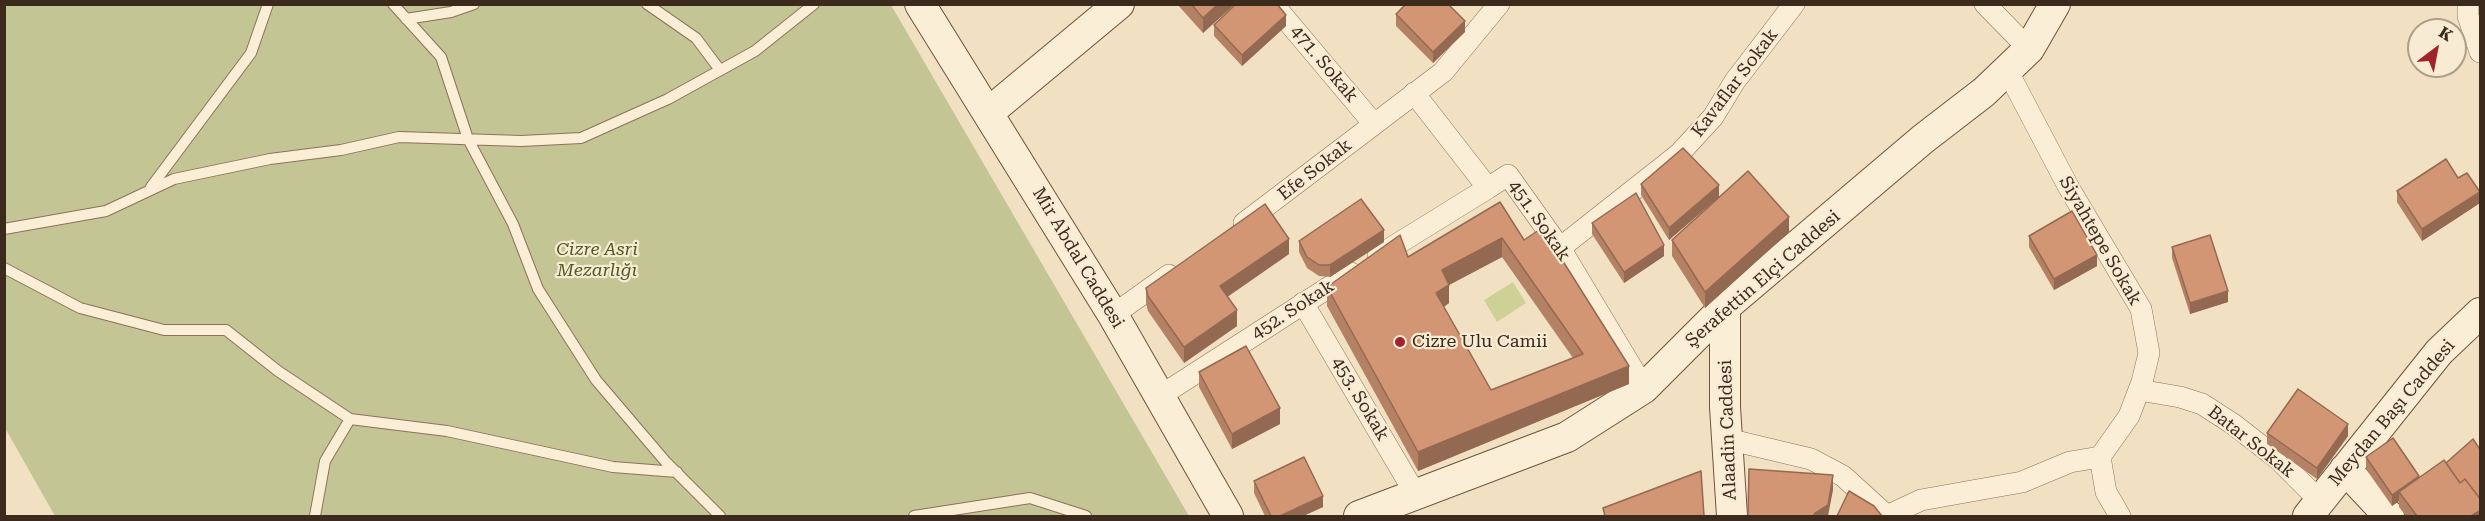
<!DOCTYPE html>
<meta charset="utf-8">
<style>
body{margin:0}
#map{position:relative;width:2485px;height:521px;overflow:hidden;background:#f2e0c3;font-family:"Roboto Serif",serif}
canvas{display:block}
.frame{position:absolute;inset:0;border:6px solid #3c2a1d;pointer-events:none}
.north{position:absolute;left:2407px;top:18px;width:60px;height:60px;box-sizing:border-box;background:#f8ebd3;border:2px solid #ad9e8a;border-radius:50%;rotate:32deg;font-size:16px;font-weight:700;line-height:24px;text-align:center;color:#3c2a1d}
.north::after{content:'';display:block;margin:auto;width:21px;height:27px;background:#a2222c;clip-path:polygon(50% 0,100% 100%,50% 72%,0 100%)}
</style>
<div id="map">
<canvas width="2485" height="521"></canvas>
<div class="frame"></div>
<div class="north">K</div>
</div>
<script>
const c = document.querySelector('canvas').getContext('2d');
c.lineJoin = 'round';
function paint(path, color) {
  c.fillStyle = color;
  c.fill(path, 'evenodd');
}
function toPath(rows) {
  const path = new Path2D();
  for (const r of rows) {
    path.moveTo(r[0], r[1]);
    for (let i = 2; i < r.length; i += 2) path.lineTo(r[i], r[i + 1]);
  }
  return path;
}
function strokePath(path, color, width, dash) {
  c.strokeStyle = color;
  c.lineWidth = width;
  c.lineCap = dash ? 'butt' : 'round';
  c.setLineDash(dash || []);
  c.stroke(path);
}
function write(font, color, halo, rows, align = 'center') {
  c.font = font + ' "Roboto Serif",serif';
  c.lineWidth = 4.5;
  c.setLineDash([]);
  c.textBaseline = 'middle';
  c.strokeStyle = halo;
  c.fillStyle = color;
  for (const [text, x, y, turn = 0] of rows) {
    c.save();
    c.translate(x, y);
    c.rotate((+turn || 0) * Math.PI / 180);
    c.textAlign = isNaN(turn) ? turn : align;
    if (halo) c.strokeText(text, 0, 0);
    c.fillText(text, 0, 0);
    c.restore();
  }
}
const green = toPath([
 [1513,282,1526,303,1497,322,1484,300]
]);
const cemetery = toPath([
 [4,5,891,5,1189,516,55,516,5,428]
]);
const lane = toPath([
 [393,4,441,57,468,139,513,224,538,289,596,380,665,461,720,516],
 [647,4,696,38,720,70],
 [406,19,451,12,474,4],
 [151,187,251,53,268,4],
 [4,229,106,211,174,179,270,159,341,150,399,137,521,141,581,138,668,99,755,51,814,4],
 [4,268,80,308,164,330,226,330,278,371,350,419,447,431,613,467,677,472],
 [315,516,325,461,350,419],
 [914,516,1030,498,1086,516]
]);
const street = toPath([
 [1273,4,1374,124],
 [1985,4,2029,49],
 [2468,4,2468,16,2480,52],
 [2007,70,2069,188,2141,309,2149,353,2142,382,2129,416,2100,457,2106,492,2120,516],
 [1414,93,1488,188,1508,175,1560,248,1644,388],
 [1244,223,1443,72,1499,4],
 [1560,248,1679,154,1713,117,1735,81,1794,4],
 [1378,256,1488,188],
 [1303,303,1416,495],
 [1113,315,1169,275],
 [2139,390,2180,397,2202,404,2233,424,2278,459,2320,501],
 [1160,396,1351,273],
 [1727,439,1811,459,1843,476,1887,516],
 [1887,516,1921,500,2022,482,2070,462,2100,457]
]);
const secondary = toPath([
 [920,4,1113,315,1228,516],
 [988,113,1119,4],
 [1725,307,1725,407,1732,516],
 [2345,469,2389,516],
 [1359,516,1567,437,1644,388,1725,307,1923,139,1984,92,2029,49,2055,4],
 [2308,516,2439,352,2480,313]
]);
const wall = toPath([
 [1177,4,1235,4,1203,33],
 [1396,14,1465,32,1433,63,1396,26],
 [1214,25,1286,26,1242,66,1214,36],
 [2458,178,2480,203,2422,241,2397,202,2397,191],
 [1641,184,1719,197,1669,240,1641,195],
 [1500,202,1524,240,1629,384,1418,471,1327,306,1327,287,1408,257],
 [1502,257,1573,358,1491,390,1444,307,1449,303,1449,285],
 [1592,223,1664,256,1624,283,1592,234],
 [1789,232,1705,308,1672,256,1672,240],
 [2029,236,2097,266,2054,290,2029,247],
 [1299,241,1384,242,1330,277,1319,276,1307,268,1299,252],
 [2172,247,2228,302,2190,314,2172,258],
 [1289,254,1227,297,1237,326,1184,363,1148,311,1146,303,1146,288],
 [1199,372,1280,424,1232,449,1199,387],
 [2267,433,2348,436,2317,479,2267,444],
 [2366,457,2419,477,2481,516,2406,516,2399,507,2399,501,2392,506,2366,469],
 [1254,481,1323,507,1303,516,1265,516,1254,493]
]);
const shadedWall = toPath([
 [1218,4,1235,4,1203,33,1203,18],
 [1286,15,1286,26,1242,66,1242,55],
 [1465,21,1465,32,1433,63,1433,52],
 [1719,185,1719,197,1669,240,1669,228],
 [2480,192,2480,203,2422,241,2422,229],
 [1789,217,1789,232,1705,308,1705,292],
 [1384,230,1384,242,1330,277,1330,265],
 [1502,238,1502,257,1449,285,1449,303,1436,312,1436,293,1442,270],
 [1289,239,1289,254,1220,302,1220,286],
 [1664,245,1664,256,1624,283,1624,272],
 [2097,255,2097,266,2054,290,2054,279],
 [2228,291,2228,302,2190,314,2190,303],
 [1237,310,1237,326,1184,363,1184,347],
 [1629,366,1629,384,1418,471,1418,452],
 [1280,408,1280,424,1232,449,1232,434],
 [2348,424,2348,436,2317,479,2317,468],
 [1833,475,1833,490,1828,516,1814,516,1814,514],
 [2419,476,2419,487,2399,492,2399,501,2392,506,2392,495],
 [1323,496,1323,507,1303,516,1280,516],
 [2481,510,2481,516,2471,516]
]);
const building = toPath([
 [1191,4,1218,4,1203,18,1191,4],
 [1236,4,1277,4,1286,15,1242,55,1214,25,1236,4],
 [1406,4,1448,4,1465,21,1433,52,1396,14,1406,4],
 [1683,148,1719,185,1669,228,1641,184,1683,148],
 [2446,159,2458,178,2467,173,2480,192,2422,229,2397,191,2446,159],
 [1748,171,1789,217,1705,292,1672,240,1748,171],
 [1636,193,1664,245,1624,272,1592,223,1636,193],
 [1361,199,1384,230,1330,265,1319,265,1307,257,1299,241,1361,199],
 [1500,202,1524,240,1542,228,1629,366,1418,452,1327,287,1400,235,1408,257,1500,202],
 [1502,238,1583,354,1491,390,1436,293,1449,285,1442,270,1502,238],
 [1265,204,1289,239,1220,286,1237,310,1184,347,1148,296,1146,288,1265,204],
 [2072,211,2097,255,2054,279,2029,236,2072,211],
 [2210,235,2228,291,2190,303,2172,247,2210,235],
 [1246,346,1280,408,1232,434,1199,372,1246,346],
 [2298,389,2348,424,2317,468,2267,433,2298,389],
 [2393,438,2419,476,2392,495,2366,457,2393,438],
 [2473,439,2481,451,2481,500,2465,479,2460,483,2446,463,2473,439],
 [1304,457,1323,496,1280,516,1271,516,1254,481,1304,457],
 [2444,460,2460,483,2465,479,2481,500,2481,510,2471,516,2417,516,2399,492,2444,460],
 [1749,469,1833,475,1828,505,1814,514,1814,516,1748,516,1749,469],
 [1701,471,1704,516,1605,516,1603,508,1701,471],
 [1849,491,1874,506,1882,516,1837,516,1849,491]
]);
const markers = [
 [1400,342,6,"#a2222c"]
];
const streetNames = [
 ["471. Sokak",1324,64,50],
 ["Kavaflar Sokak",1735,83,-53],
 ["Efe Sokak",1315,170,-38],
 ["451. Sokak",1539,221,55],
 ["Siyahtepe Sokak",2100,241,60],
 ["Mir Abdal Caddesi",1078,258,59],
 ["Şerafettin Elçi Caddesi",1763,279,-41],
 ["452. Sokak",1293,310,-33],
 ["453. Sokak",1360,399,59],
 ["Meydan Başı Caddesi",2392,413,-50],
 ["Alaadin Caddesi",1728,430,-92],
 ["Batar Sokak",2251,442,38]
];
const parkNames = [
 ["Cizre Asri",597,250],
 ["Mezarlığı",597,271]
];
const poiNames = [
 ["Cizre Ulu Camii",1412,342]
];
paint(green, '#ced195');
paint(cemetery, '#c3c595');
strokePath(lane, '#8e7158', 12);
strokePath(street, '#8e7158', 22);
strokePath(secondary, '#6f523b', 32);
strokePath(lane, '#fbeed7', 10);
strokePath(street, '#fbeed7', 21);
strokePath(secondary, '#fbeed7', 30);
paint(wall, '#b58165');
paint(shadedWall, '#946952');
paint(building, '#d39675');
strokePath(building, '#946952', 1.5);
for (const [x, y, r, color] of markers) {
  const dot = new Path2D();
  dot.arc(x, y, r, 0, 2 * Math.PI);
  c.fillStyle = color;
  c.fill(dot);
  strokePath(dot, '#f8ebd3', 2);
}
write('18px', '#3c2a1d', '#f8ebd3', streetNames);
write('italic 18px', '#505a22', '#f8ebd3', parkNames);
write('18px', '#3c2a1d', '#f8ebd3', poiNames, 'left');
</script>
